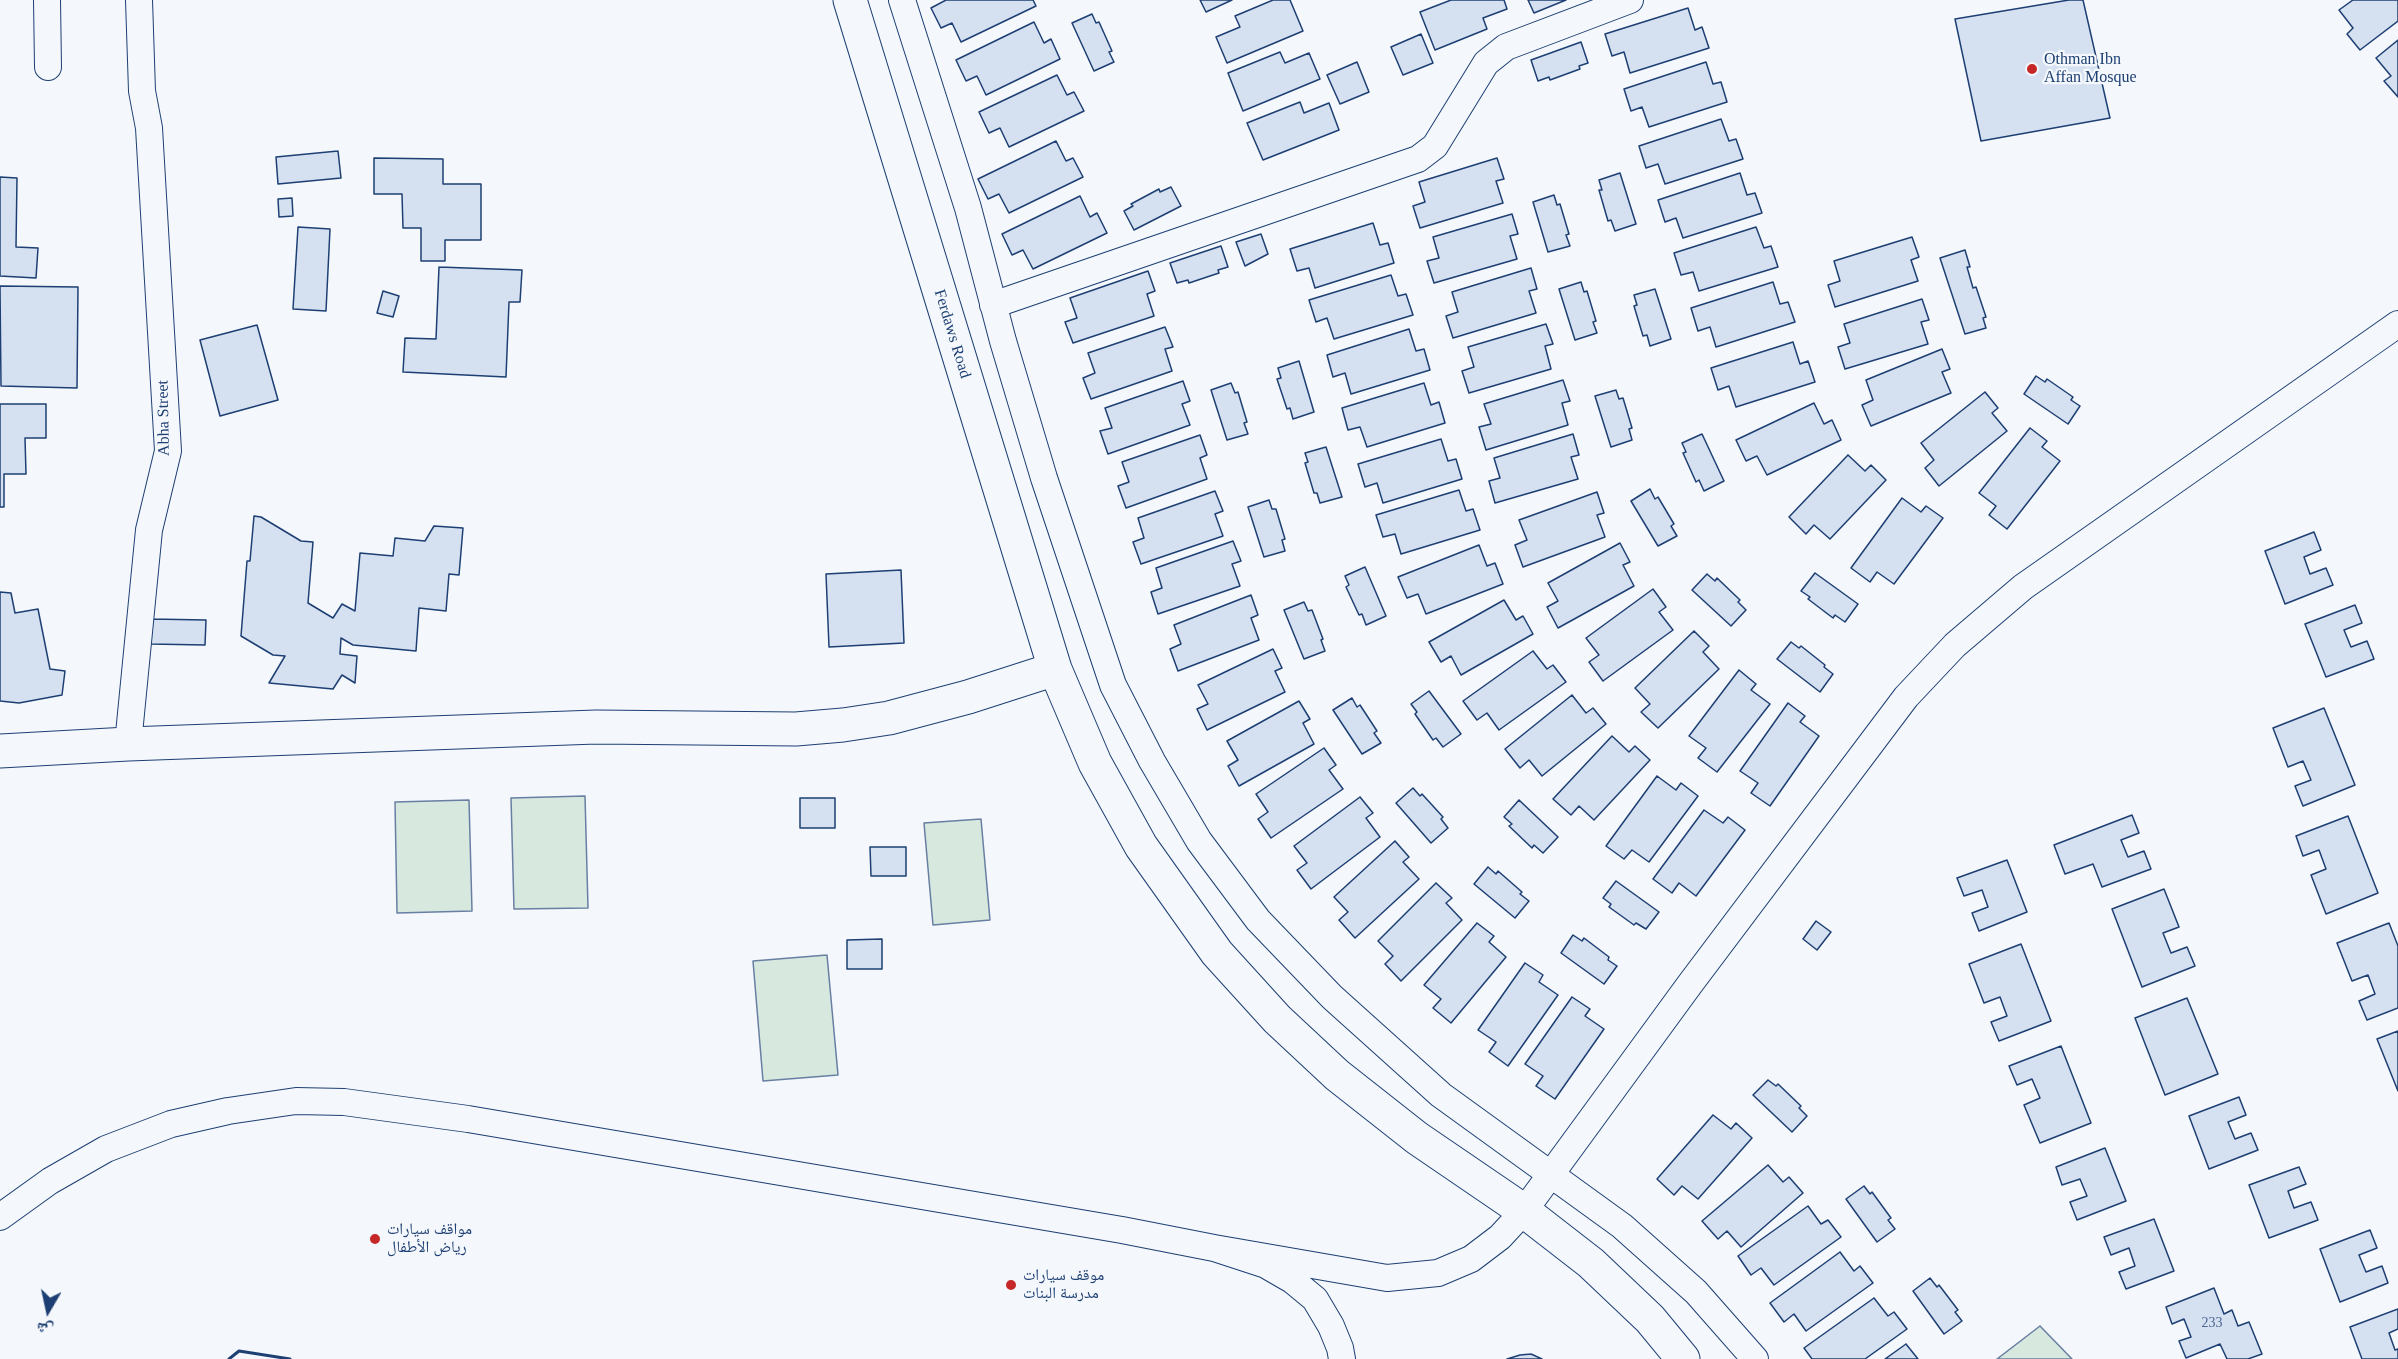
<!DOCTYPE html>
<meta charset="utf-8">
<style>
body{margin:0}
#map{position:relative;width:2398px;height:1359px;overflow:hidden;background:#f4f7fb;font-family:"Times New Roman","Noto Naskh Arabic",serif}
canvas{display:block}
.north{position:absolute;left:18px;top:1281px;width:60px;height:60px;-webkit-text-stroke:4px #f4f7fb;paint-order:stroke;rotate:189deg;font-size:16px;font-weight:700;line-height:24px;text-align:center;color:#1d3f73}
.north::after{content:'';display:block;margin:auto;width:21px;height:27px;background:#1d3f73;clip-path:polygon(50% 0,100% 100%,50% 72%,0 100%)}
</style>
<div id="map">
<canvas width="2398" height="1359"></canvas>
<div class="north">ش</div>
</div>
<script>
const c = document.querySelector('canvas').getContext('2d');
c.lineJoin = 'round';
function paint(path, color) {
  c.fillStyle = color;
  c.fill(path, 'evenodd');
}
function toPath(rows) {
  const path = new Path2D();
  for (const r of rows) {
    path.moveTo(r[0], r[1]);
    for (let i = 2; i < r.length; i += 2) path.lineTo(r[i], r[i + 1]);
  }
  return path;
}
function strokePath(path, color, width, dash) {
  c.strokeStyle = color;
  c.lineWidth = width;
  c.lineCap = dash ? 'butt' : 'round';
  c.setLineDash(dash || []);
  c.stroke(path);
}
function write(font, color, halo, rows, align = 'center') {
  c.font = font + ' "Times New Roman","Noto Naskh Arabic",serif';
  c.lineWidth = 4.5;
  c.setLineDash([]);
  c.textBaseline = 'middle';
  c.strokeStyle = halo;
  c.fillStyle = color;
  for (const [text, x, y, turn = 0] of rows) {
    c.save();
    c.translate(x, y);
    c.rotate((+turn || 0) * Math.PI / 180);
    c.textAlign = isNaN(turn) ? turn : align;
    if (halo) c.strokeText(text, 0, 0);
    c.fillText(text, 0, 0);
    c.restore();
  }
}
const green = toPath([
 [585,796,588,908,514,909,511,798,585,796],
 [469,800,472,911,397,913,395,802,469,800],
 [981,819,990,920,933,925,924,823,981,819],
 [827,955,838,1075,763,1081,753,961,827,955],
 [2040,1326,2072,1359,1997,1359,2040,1326]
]);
const building = toPath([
 [946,0,1033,0,1036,6,961,42,952,23,941,28,931,8,946,0],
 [1200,0,1232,0,1206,12,1200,0],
 [1273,0,1290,0,1303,31,1227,63,1216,37,1240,27,1235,16,1273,0],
 [1451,0,1504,0,1507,9,1483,18,1487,29,1435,50,1420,12,1451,0],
 [1528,0,1566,0,1534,13,1528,0],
 [2069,0,2083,0,2110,118,1981,141,1955,19,2069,0],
 [2353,0,2398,0,2398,21,2360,50,2347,34,2353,28,2339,10,2353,0],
 [1688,8,1695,30,1702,27,1709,48,1630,73,1624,52,1612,56,1605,34,1688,8],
 [1092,14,1096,23,1099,22,1112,51,1109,52,1114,62,1094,71,1072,23,1092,14],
 [1034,22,1044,43,1051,39,1060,59,986,95,977,76,966,81,956,60,1034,22],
 [1421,34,1433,63,1403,75,1391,47,1421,34],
 [2398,40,2398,97,2384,81,2391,76,2376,58,2398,40],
 [1581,42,1588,63,1579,66,1580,69,1550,80,1549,77,1538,81,1531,60,1581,42],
 [1280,52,1285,63,1309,53,1320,79,1243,111,1228,73,1280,52],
 [1357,62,1369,92,1340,104,1327,75,1357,62],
 [1706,62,1713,84,1721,82,1727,102,1649,127,1642,107,1631,111,1624,89,1706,62],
 [1057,75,1067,95,1074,92,1084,111,1009,147,1000,128,989,133,979,112,1057,75],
 [1300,102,1304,113,1329,103,1339,130,1263,160,1247,123,1300,102],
 [1721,119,1729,141,1736,139,1743,159,1665,184,1658,164,1646,168,1639,146,1721,119],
 [1056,141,1066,161,1073,158,1083,177,1009,213,999,194,988,199,978,179,1056,141],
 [338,151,341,178,278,184,276,157,338,151],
 [374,158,443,159,443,184,481,184,481,240,445,240,445,261,421,261,421,228,403,228,402,194,374,194,374,158],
 [1497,158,1504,179,1496,181,1503,203,1420,228,1413,206,1425,202,1419,182,1497,158],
 [1620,173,1636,224,1615,231,1611,220,1608,221,1599,190,1602,190,1599,180,1620,173],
 [1740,173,1747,195,1755,193,1762,213,1683,238,1676,218,1665,222,1658,200,1740,173],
 [0,177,17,178,16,247,38,248,36,278,0,276,0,177],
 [1171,187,1181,206,1134,230,1124,211,1133,206,1131,204,1159,189,1160,192,1171,187],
 [1554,195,1557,205,1560,204,1569,234,1566,235,1570,246,1548,252,1533,202,1554,195],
 [1080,196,1090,217,1097,213,1107,233,1033,269,1023,250,1012,255,1002,234,1080,196],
 [292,198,293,216,279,217,278,199,292,198],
 [1512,214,1518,234,1510,236,1517,259,1434,283,1427,261,1439,258,1433,237,1512,214],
 [1373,223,1380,245,1388,243,1394,263,1315,288,1309,268,1297,271,1290,249,1373,223],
 [298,227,330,229,326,311,293,309,298,227],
 [1756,227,1764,248,1771,246,1778,267,1699,291,1693,272,1681,275,1674,253,1756,227],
 [1261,234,1268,254,1245,266,1236,242,1261,234],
 [1912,237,1919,257,1911,260,1918,281,1835,307,1828,285,1840,281,1834,261,1912,237],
 [1221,246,1228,267,1218,270,1219,273,1189,283,1188,280,1177,283,1170,263,1221,246],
 [1965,250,1970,267,1967,267,1973,288,1976,287,1986,317,1983,318,1986,328,1965,334,1940,258,1965,250],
 [439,267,522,270,520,302,509,302,506,377,403,372,405,338,436,339,439,267],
 [1531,268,1537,289,1529,291,1536,313,1453,338,1446,316,1458,312,1452,292,1531,268],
 [1148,271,1155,291,1147,294,1154,316,1073,343,1065,322,1077,318,1070,298,1148,271],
 [1391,275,1398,296,1406,294,1413,315,1334,339,1327,318,1316,322,1309,300,1391,275],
 [1581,282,1584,292,1587,291,1596,321,1593,322,1597,333,1575,340,1559,289,1581,282],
 [1773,282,1780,304,1788,302,1795,322,1716,347,1710,327,1698,331,1691,308,1773,282],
 [0,286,78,287,77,388,1,386,0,286],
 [1655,289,1671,339,1650,346,1647,335,1643,336,1634,306,1637,305,1634,295,1655,289],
 [383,291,399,296,393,317,377,313,383,291],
 [1922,299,1929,320,1921,322,1928,344,1845,369,1838,347,1850,343,1844,324,1922,299],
 [1546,324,1553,344,1545,346,1551,369,1469,393,1462,371,1474,367,1468,347,1546,324],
 [257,325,278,400,220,416,200,340,257,325],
 [1165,327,1173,347,1165,349,1172,371,1091,399,1083,378,1095,373,1088,353,1165,327],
 [1409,329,1416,351,1424,349,1430,370,1351,394,1345,373,1333,377,1327,355,1409,329],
 [1793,342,1800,364,1808,361,1815,382,1736,407,1729,386,1718,390,1711,368,1793,342],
 [1942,349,1950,369,1942,372,1951,393,1871,426,1862,405,1873,400,1866,380,1942,349],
 [1299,361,1314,412,1293,419,1290,408,1287,409,1277,379,1281,378,1278,368,1299,361],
 [2036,376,2045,382,2047,379,2073,397,2071,400,2080,406,2068,424,2024,394,2036,376],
 [1563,380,1570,401,1562,403,1568,425,1486,450,1479,427,1491,424,1484,404,1563,380],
 [1183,381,1190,401,1182,404,1190,425,1108,454,1100,431,1112,428,1105,408,1183,381],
 [1231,383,1235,393,1238,392,1247,422,1244,423,1248,434,1227,440,1211,390,1231,383],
 [1424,383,1431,405,1439,402,1445,423,1367,447,1360,427,1348,430,1342,408,1424,383],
 [1616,390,1619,399,1623,398,1632,428,1629,429,1632,440,1611,447,1595,396,1616,390],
 [1985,392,1998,408,1992,413,2007,431,1939,486,1925,468,1934,460,1921,443,1985,392],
 [1814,403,1824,424,1832,420,1841,440,1767,475,1757,456,1746,461,1736,440,1814,403],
 [0,404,46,404,46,438,25,438,26,474,4,474,4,507,0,507,0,404],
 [2030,428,2047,441,2042,447,2060,461,2007,529,1989,515,1996,506,1979,493,2030,428],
 [1573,434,1579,455,1571,457,1578,479,1495,503,1489,481,1500,478,1494,458,1573,434],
 [1702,434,1724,481,1704,491,1699,480,1696,482,1683,453,1686,452,1682,443,1702,434],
 [1200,435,1207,455,1200,458,1207,479,1126,508,1118,486,1129,482,1122,462,1200,435],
 [1441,439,1448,461,1456,459,1462,479,1383,503,1377,483,1365,487,1358,464,1441,439],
 [1326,447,1342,497,1320,503,1317,493,1314,493,1305,463,1308,462,1305,453,1326,447],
 [1848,455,1865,471,1871,465,1886,480,1830,539,1814,525,1806,534,1789,517,1848,455],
 [1650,489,1655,499,1658,497,1674,524,1671,526,1677,536,1658,546,1631,501,1650,489],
 [1459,490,1466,511,1473,509,1480,530,1401,554,1395,534,1383,537,1376,515,1459,490],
 [1215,491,1223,511,1215,514,1223,536,1141,564,1133,542,1144,538,1138,518,1215,491],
 [1597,492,1604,513,1597,515,1605,537,1523,567,1515,545,1527,540,1519,520,1597,492],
 [1902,498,1921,512,1926,506,1943,518,1894,584,1877,572,1870,582,1851,568,1902,498],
 [1269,500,1272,509,1276,509,1285,539,1282,540,1285,551,1264,557,1248,507,1269,500],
 [254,516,261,517,301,541,313,542,308,603,333,618,342,604,355,611,360,553,393,556,395,538,425,541,434,526,463,528,459,575,449,574,446,611,419,608,416,651,353,645,341,638,340,654,357,656,355,683,342,675,333,689,269,683,285,656,273,655,241,636,247,561,250,561,254,516],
 [2314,532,2321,550,2304,557,2310,574,2326,568,2333,585,2285,604,2265,551,2314,532],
 [1233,541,1241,561,1232,564,1240,586,1158,614,1151,592,1162,588,1156,568,1233,541],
 [1620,543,1630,562,1623,565,1634,586,1558,628,1547,607,1558,601,1548,583,1620,543],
 [1479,545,1487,566,1495,563,1503,584,1426,614,1418,594,1407,598,1398,577,1479,545],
 [1365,567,1386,616,1366,625,1362,614,1359,615,1346,587,1349,585,1345,576,1365,567],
 [901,570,904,643,829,647,826,574,901,570],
 [1815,573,1858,604,1845,622,1835,615,1833,618,1808,599,1810,597,1801,591,1815,573],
 [1707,574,1715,581,1717,578,1740,600,1738,602,1746,610,1731,626,1692,590,1707,574],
 [1653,589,1666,607,1659,612,1673,630,1603,681,1589,662,1599,655,1586,638,1653,589],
 [0,592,11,593,15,613,38,609,50,669,65,671,62,695,19,703,0,701,0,592],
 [1251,595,1258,615,1251,618,1259,640,1178,671,1170,649,1181,644,1174,625,1251,595],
 [1504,600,1516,620,1523,616,1533,634,1461,675,1451,656,1441,662,1429,642,1504,600],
 [1304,602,1308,611,1312,610,1323,639,1321,640,1325,651,1304,659,1284,610,1304,602],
 [2355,605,2362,623,2344,630,2351,647,2367,641,2374,659,2326,677,2305,624,2355,605],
 [151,619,206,620,205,645,150,644,151,619],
 [1694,631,1709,646,1703,652,1719,669,1658,728,1641,712,1650,704,1635,688,1694,631],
 [1791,642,1799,648,1801,646,1825,665,1824,667,1833,674,1820,692,1777,659,1791,642],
 [1273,649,1282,668,1275,671,1285,692,1207,730,1197,709,1208,704,1198,685,1273,649],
 [1533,651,1547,669,1553,665,1566,682,1499,730,1487,713,1477,720,1463,701,1533,651],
 [1739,670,1756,684,1751,690,1770,704,1717,772,1698,758,1706,748,1689,736,1739,670],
 [1429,691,1461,734,1443,747,1436,738,1433,740,1415,714,1417,712,1411,704,1429,691],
 [1572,695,1586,713,1593,708,1606,724,1542,776,1529,760,1520,768,1505,749,1572,695],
 [1352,698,1357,707,1360,705,1377,731,1374,733,1381,743,1362,754,1333,710,1352,698],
 [1299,701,1310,719,1303,723,1314,744,1239,786,1228,766,1238,760,1227,741,1299,701],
 [1788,703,1805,716,1800,722,1819,736,1770,806,1751,793,1758,783,1740,771,1788,703],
 [2324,708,2355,785,2303,806,2295,786,2311,780,2303,761,2288,767,2273,728,2324,708],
 [1612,736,1629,752,1635,746,1650,760,1594,820,1579,806,1571,815,1553,799,1612,736],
 [1324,748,1336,765,1329,770,1343,789,1271,838,1258,819,1268,812,1256,794,1324,748],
 [1657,776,1676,790,1681,783,1698,796,1649,862,1632,850,1624,859,1606,846,1657,776],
 [1413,788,1420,796,1422,794,1443,817,1441,819,1448,828,1431,843,1396,803,1413,788],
 [1360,797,1373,813,1366,818,1380,837,1311,889,1297,870,1307,863,1294,846,1360,797],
 [800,798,835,798,835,828,800,828,800,798],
 [1519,800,1558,837,1543,853,1534,845,1532,848,1509,826,1512,824,1504,817,1519,800],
 [1704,810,1723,823,1728,817,1745,830,1696,896,1679,883,1672,893,1653,879,1704,810],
 [2132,815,2139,833,2121,840,2128,857,2144,851,2151,869,2102,887,2093,864,2065,874,2054,845,2132,815],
 [2348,816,2378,893,2326,914,2311,875,2326,869,2319,850,2303,856,2296,836,2348,816],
 [1395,841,1409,857,1403,862,1419,879,1355,938,1339,920,1348,912,1334,897,1395,841],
 [870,847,906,847,906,876,871,876,870,847],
 [2007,860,2027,912,1979,931,1972,913,1988,907,1982,890,1964,896,1957,878,2007,860],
 [1488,867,1496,874,1498,871,1522,892,1520,894,1529,901,1515,918,1474,884,1488,867],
 [1616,881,1659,912,1646,929,1636,923,1634,925,1609,907,1611,904,1603,898,1616,881],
 [1436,883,1452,898,1446,903,1462,920,1401,981,1385,964,1393,956,1378,941,1436,883],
 [2164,889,2179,927,2163,933,2171,953,2187,947,2195,966,2142,987,2112,909,2164,889],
 [1816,921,1831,932,1817,950,1803,939,1816,921],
 [1477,923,1494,936,1489,942,1506,957,1451,1023,1433,1008,1441,999,1424,985,1477,923],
 [2389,923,2398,946,2398,1008,2367,1020,2359,1001,2375,994,2368,975,2352,981,2337,943,2389,923],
 [1573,935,1582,941,1584,938,1609,957,1608,960,1617,966,1604,984,1561,953,1573,935],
 [882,939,882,969,847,969,847,940,882,939],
 [2021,944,2051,1021,1999,1041,1991,1022,2007,1016,2000,997,1984,1003,1969,964,2021,944],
 [1525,963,1543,975,1539,982,1558,995,1508,1066,1489,1052,1496,1042,1478,1030,1525,963],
 [1572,997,1590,1009,1585,1016,1604,1029,1555,1099,1536,1086,1543,1076,1525,1064,1572,997],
 [2187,998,2218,1074,2165,1095,2135,1018,2187,998],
 [2398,1031,2398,1091,2377,1039,2398,1031],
 [2061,1046,2091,1123,2040,1143,2024,1105,2040,1098,2032,1079,2017,1085,2009,1066,2061,1046],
 [1768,1080,1776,1086,1778,1084,1801,1106,1799,1108,1807,1116,1792,1132,1753,1095,1768,1080],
 [2239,1097,2246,1115,2228,1122,2235,1139,2251,1133,2258,1150,2209,1169,2189,1116,2239,1097],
 [1713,1115,1731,1129,1736,1123,1752,1138,1698,1199,1682,1186,1674,1195,1657,1179,1713,1115],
 [2105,1148,2126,1201,2077,1220,2070,1202,2087,1196,2080,1179,2062,1185,2056,1167,2105,1148],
 [1768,1165,1783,1182,1789,1177,1803,1193,1741,1247,1727,1231,1718,1239,1702,1221,1768,1165],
 [2299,1167,2306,1184,2288,1191,2294,1208,2311,1202,2318,1220,2269,1238,2249,1185,2299,1167],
 [1864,1186,1870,1194,1872,1192,1891,1218,1888,1220,1895,1229,1877,1242,1846,1199,1864,1186],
 [1808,1206,1821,1224,1828,1220,1841,1237,1774,1285,1761,1268,1751,1275,1738,1256,1808,1206],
 [2154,1219,2174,1271,2126,1289,2119,1272,2135,1266,2129,1248,2111,1255,2104,1237,2154,1219],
 [2370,1230,2377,1248,2359,1255,2366,1272,2382,1266,2388,1283,2340,1302,2320,1249,2370,1230],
 [1840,1252,1854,1271,1860,1266,1873,1283,1806,1331,1794,1314,1784,1322,1770,1303,1840,1252],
 [1930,1278,1937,1287,1939,1285,1958,1310,1955,1312,1962,1321,1944,1334,1913,1291,1930,1278],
 [2214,1288,2224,1314,2232,1310,2238,1326,2249,1322,2262,1354,2248,1359,2227,1359,2220,1344,2186,1358,2179,1341,2191,1337,2184,1319,2172,1324,2166,1307,2214,1288],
 [1874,1298,1888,1316,1894,1312,1907,1329,1865,1359,1812,1359,1804,1348,1874,1298],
 [2398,1309,2398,1329,2389,1333,2395,1350,2398,1349,2398,1359,2362,1359,2350,1327,2398,1309],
 [1906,1344,1918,1359,1885,1359,1906,1344],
 [1531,1354,1542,1359,1507,1359,1520,1355,1531,1354]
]);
const street = toPath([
 [47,0,48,67],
 [902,0,968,208,1003,341,1044,478,1113,685,1152,761,1199,841,1258,920,1332,997,1441,1095,1622,1226,1696,1292,1755,1359],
 [993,305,1418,159,1435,146,1486,63,1506,47,1630,0],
 [128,744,149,530,168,451,149,128,142,91,139,0],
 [0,1217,50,1181,106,1149,171,1124,228,1111,296,1101,344,1102,468,1119,1122,1230,1214,1248,1266,1265,1292,1280,1315,1299,1331,1326,1340,1348,1342,1359],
 [1214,1248,1387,1278,1438,1273,1471,1259,1500,1237,1524,1211,1690,984,1906,697,1955,645,2023,587,2398,324]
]);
const secondary = toPath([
 [850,0,1055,669],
 [0,751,128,744,596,727,796,729,843,725,889,718,968,697,1055,669,1095,763,1141,846,1217,953,1277,1019,1337,1075,1417,1138,1524,1211,1591,1263,1650,1319,1683,1359]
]);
const wall = toPath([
 [229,1359,239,1351,290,1359]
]);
const markers = [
 [2032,69,6,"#c62828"],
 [375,1239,6,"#c62828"],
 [1011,1285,6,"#c62828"]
];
const numberNames = [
 ["233",2212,1323]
];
const poiNames = [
 ["Othman Ibn",2044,60],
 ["Affan Mosque",2044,78],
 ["مواقف سيارات",387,1230],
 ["رياض الأطفال",387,1248],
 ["موقف سيارات",1023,1276],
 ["مدرسة البنات",1023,1294]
];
const streetNames = [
 ["Ferdaws Road",952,334,73],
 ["Abha Street",164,418,-91]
];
paint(green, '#d7e8df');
strokePath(green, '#687fa3', 1.5);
paint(building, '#d5e0f0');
strokePath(building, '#1d3f73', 1.5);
strokePath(street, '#1d3f73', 28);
strokePath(secondary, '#1d3f73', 35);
strokePath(street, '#f4f7fb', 26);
strokePath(secondary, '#f4f7fb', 33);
strokePath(wall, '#1d3f73', 3);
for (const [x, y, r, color] of markers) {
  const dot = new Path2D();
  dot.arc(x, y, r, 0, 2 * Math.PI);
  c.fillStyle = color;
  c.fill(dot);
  strokePath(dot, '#f4f7fb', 2);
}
write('14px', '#4b6792', null, numberNames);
write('16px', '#1d3f73', '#f4f7fb', poiNames, 'left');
write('16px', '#1d3f73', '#f4f7fb', streetNames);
</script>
